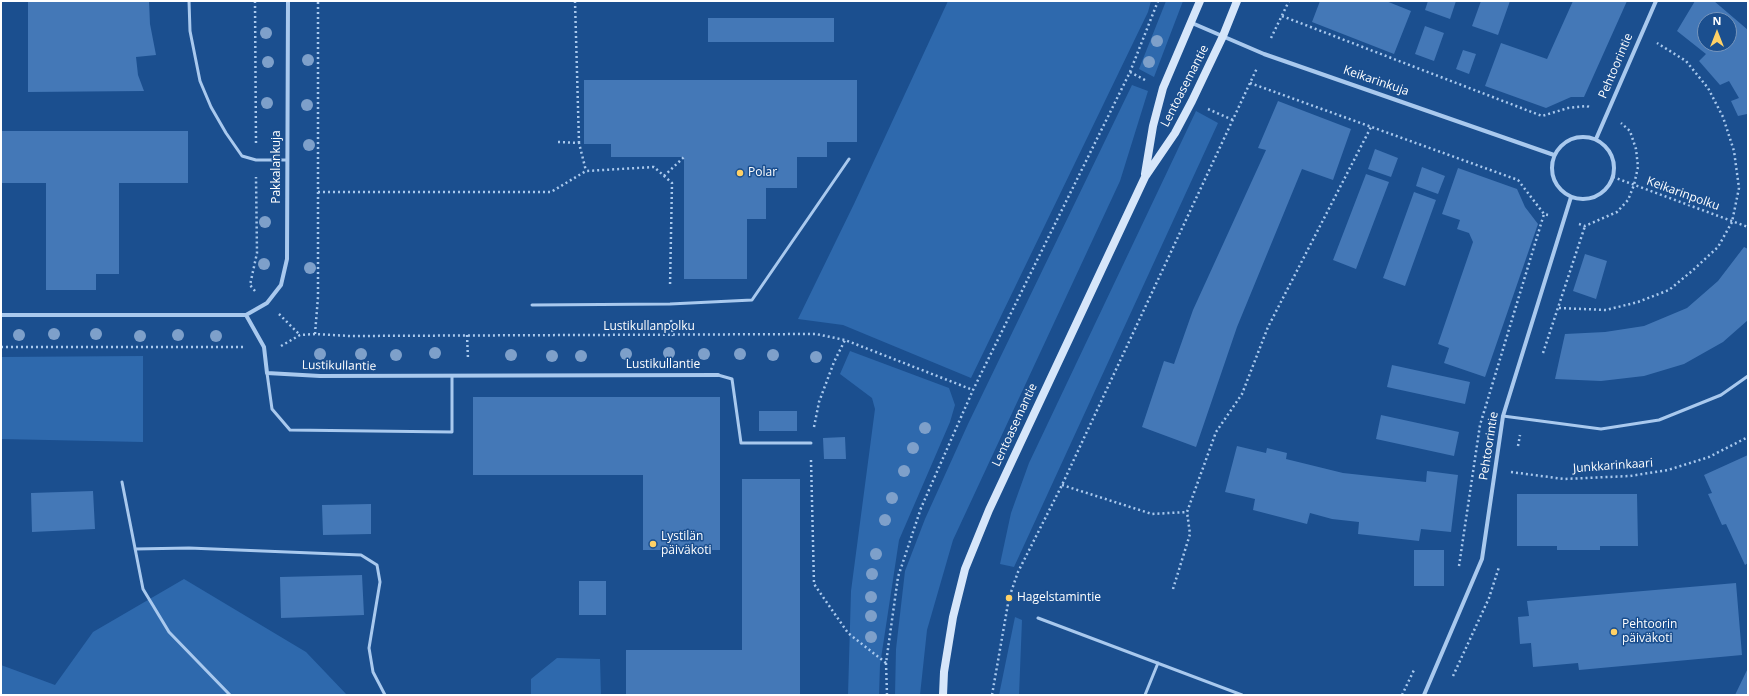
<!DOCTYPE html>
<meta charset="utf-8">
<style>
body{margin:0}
#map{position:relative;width:1749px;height:696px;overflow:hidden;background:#1b4f8f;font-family:"Open Sans",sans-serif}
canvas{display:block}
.frame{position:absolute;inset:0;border:2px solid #fff;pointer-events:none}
.north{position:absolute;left:1697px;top:12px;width:40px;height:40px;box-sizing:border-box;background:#1b4f8f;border:1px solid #7695bc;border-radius:50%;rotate:0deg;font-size:11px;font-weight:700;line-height:16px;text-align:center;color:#fff}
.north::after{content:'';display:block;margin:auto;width:14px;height:18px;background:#ffd166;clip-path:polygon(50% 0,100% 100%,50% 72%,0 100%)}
</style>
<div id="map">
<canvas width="1749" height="696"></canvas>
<div class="frame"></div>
<div class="north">N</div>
</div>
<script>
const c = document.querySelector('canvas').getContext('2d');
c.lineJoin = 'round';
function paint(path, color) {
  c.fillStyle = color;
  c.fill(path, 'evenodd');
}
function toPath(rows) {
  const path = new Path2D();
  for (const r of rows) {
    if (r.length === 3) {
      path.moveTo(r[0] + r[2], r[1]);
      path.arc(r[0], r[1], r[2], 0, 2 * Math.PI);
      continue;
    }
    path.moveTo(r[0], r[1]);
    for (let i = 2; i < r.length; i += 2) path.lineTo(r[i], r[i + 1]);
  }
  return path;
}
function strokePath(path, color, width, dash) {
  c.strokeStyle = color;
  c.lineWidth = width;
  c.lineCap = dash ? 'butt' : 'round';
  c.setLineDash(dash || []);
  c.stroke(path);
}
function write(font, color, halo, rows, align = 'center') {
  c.font = font + ' "Open Sans",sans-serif';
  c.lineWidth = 3;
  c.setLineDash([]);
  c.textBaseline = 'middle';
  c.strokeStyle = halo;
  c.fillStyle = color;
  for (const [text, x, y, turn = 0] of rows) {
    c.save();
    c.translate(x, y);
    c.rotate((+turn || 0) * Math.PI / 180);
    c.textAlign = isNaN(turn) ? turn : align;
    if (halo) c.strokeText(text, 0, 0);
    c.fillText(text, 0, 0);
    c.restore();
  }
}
const green = toPath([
 [948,1,1151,1,1148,12,971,378,843,325,798,319,854,204],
 [1166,1,1183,1,1154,77,1139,69],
 [1132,85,1148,91,1120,181,953,540,927,630,920,695,895,695,896,649,905,571,925,519,968,424],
 [1196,111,1218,123,1014,567,1000,564,1011,513,1029,463],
 [850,351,949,388,955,405,950,422,899,540,880,665,879,695,848,695,851,591,875,409,872,398,840,374],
 [143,356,143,442,1,439,1,357],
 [184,579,306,652,347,695,1,695,1,665,55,685,93,632],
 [1015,617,1022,620,1019,695,999,695],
 [557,658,600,659,601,695,531,695,531,679]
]);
const building = toPath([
 [28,1,149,1,150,24,156,55,136,57,138,75,144,91,28,92],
 [1320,1,1386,1,1411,11,1394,54,1312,22],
 [1428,1,1456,1,1450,19,1425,10],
 [1481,1,1510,1,1498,35,1472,26],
 [1573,1,1627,1,1584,97,1571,97,1546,108,1485,86,1501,43,1547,59],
 [1695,1,1714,1,1748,30,1748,117,1747,114,1738,116,1731,101,1739,98,1729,81,1720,85,1699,61,1706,54,1677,31],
 [1705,20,1729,20,1729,44,1705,44],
 [708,18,834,18,834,42,708,42],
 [1425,26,1444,33,1434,61,1415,54],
 [1463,50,1476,54,1469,74,1456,69],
 [584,80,857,80,857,142,827,142,827,157,797,157,797,188,766,188,766,219,747,219,747,279,684,279,684,157,611,157,611,144,584,144],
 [1278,101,1351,129,1333,180,1302,169,1237,327,1196,447,1142,427,1164,361,1174,364,1193,310,1266,150,1258,148],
 [1,131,188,131,188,183,119,183,119,274,96,274,96,290,46,290,46,183,1,183],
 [1375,149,1398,158,1391,177,1368,169],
 [1422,167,1445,176,1438,194,1416,186],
 [1458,168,1517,189,1525,207,1538,224,1485,377,1444,363,1449,348,1438,344,1473,242,1469,233,1457,229,1460,220,1442,214],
 [1366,174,1389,182,1356,269,1333,260],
 [1414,192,1436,200,1405,286,1383,278],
 [1744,247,1748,249,1748,320,1723,342,1684,364,1644,376,1601,381,1555,379,1565,334,1605,332,1644,326,1687,308,1718,281],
 [1585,254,1607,261,1596,299,1573,291],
 [1392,365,1470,382,1465,404,1387,387],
 [473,397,720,397,720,550,643,550,643,475,473,475],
 [759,411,797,411,797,431,759,431],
 [1381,415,1459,432,1454,456,1376,439],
 [845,437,846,459,824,459,823,438],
 [1237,446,1266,453,1267,448,1287,453,1286,459,1343,473,1426,482,1427,471,1458,475,1451,532,1421,529,1419,541,1358,534,1359,522,1332,519,1310,513,1307,524,1253,510,1255,499,1225,492],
 [1748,455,1748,563,1745,565,1726,524,1722,525,1708,494,1712,493,1704,475],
 [742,479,800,479,800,695,626,695,626,650,742,650],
 [93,491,95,529,32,532,31,493],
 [1517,494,1637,494,1638,546,1600,546,1600,550,1557,550,1557,546,1517,546],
 [371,504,371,534,323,535,322,505],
 [1414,550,1444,550,1444,586,1414,586],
 [362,575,364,615,281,618,280,577],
 [579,581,606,581,606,615,579,615],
 [1736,583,1742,655,1579,670,1578,663,1533,667,1531,643,1520,644,1518,617,1529,616,1527,601],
 [1748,668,1748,695,1735,695]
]);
const path = toPath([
 [255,1,256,144],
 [575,1,579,143],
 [1282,16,1542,116,1568,108,1587,106,1591,108],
 [1271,38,1289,1],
 [1130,72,1145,80],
 [1250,83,1518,180,1544,214,1548,215],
 [1208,109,1233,120],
 [558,142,579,143,586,171],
 [664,176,684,157],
 [1613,177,1748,227],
 [318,192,551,192,586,171,654,167,672,183,670,287],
 [1579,224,1585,226,1617,212,1628,200,1634,185,1638,167,1636,149,1630,131,1621,123],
 [255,291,250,285,257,253,256,177],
 [1559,308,1606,310,1638,302,1669,290,1692,271,1718,247,1732,222,1739,188,1734,151,1723,117,1708,88,1686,61,1657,43],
 [279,314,300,335],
 [671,320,673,336],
 [315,334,318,297,318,1],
 [467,335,468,359],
 [281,346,300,335,315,334,350,336,816,334,845,340,973,390],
 [1,347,244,347],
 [1543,353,1585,226],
 [814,427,819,402,834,362,845,340],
 [1518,446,1520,435],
 [811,460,814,584,848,633,886,663],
 [1511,472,1564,479,1630,476,1668,470,1709,457,1748,437],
 [1062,485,1152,514,1187,512],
 [1459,566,1480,425,1544,214],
 [1173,589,1190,534,1187,512,1216,432,1242,394,1268,327,1371,127],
 [1453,676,1489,598,1499,567],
 [887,695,886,663,898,577,921,508,973,390,1130,72,1158,1],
 [992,695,1009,598,1018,572,1062,485,1257,68],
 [1402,695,1414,670]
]);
const lane = toPath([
 [189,1,190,31,200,81,211,107,226,133,242,156,256,160,287,160],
 [532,305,670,304,752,300,849,159],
 [267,373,272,409,290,430,452,432,452,376],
 [718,375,732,379,741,443,811,443],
 [1503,416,1601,429,1659,420,1721,395,1748,376],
 [122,482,143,589,169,632,230,695],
 [135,549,189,548,361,555,377,565,380,582,369,648,373,672,385,695],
 [1038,618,1242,695],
 [1145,695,1158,663]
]);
const street = toPath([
 [1192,23,1264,54,1554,155],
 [1583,168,31],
 [1596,139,1656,1],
 [1,315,246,315,267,303,281,285,287,259,288,1],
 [246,315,264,347,267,373,320,376,718,375],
 [1424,695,1482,559,1503,416,1571,197]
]);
const secondary = toPath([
 [1145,174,1153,126,1163,88,1200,1],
 [943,695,944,672,953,617,965,569,989,510,1145,177,1175,133,1192,101,1223,36,1237,1]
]);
const trees = [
 [266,33],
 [1157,41],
 [308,60],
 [268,62],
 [1149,62],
 [267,103],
 [307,105],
 [309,145],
 [265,222],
 [264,264],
 [310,268],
 [54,334],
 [96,334],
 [19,335],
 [178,335],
 [140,336],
 [216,336],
 [435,353],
 [669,353],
 [320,354],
 [361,354],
 [626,354],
 [704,354],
 [740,354],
 [396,355],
 [511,355],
 [773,355],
 [552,356],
 [581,356],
 [816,357],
 [925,428],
 [913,448],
 [904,471],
 [892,498],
 [885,520],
 [876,554],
 [872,574],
 [871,597],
 [871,616],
 [871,637]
];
const markers = [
 [740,173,4,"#ffd166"],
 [653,544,4,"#ffd166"],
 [1009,598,4,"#ffd166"],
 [1614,632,4,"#ffd166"]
];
const streetNames = [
 ["Pehtoorintie",1616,66,-67],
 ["Keikarinkuja",1376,81,19],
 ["Lentoasemantie",1185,86,-63],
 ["Pakkalankuja",277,167,-90],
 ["Keikarinpolku",1683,194,20],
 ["Lustikullanpolku",649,327],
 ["Lustikullantie",663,365],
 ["Lustikullantie",339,366,1],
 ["Lentoasemantie",1015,425,-65],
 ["Pehtoorintie",1489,446,-81],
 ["Junkkarinkaari",1613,466,-4]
];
const poiNames = [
 ["Polar",748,173],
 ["Lystilän",661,537],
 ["päiväkoti",661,551],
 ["Hagelstamintie",1017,598],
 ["Pehtoorin",1622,625],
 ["päiväkoti",1622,639]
];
paint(green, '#2e69ad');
paint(building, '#4478b7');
strokePath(path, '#a9c9ee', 2.5, [2, 3]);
strokePath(lane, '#a9c9ee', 3);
strokePath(street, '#a9c9ee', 4);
strokePath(secondary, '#d6e6fa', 8);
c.fillStyle = '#7ea0ca';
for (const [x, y] of trees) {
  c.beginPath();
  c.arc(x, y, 6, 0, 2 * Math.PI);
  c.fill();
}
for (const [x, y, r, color] of markers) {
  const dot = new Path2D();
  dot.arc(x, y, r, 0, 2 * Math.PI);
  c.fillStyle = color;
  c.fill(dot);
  strokePath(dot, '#1b4f8f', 1.5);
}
write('12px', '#fff', '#1b4f8f', streetNames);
write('12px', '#fff', '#1b4f8f', poiNames, 'left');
</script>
